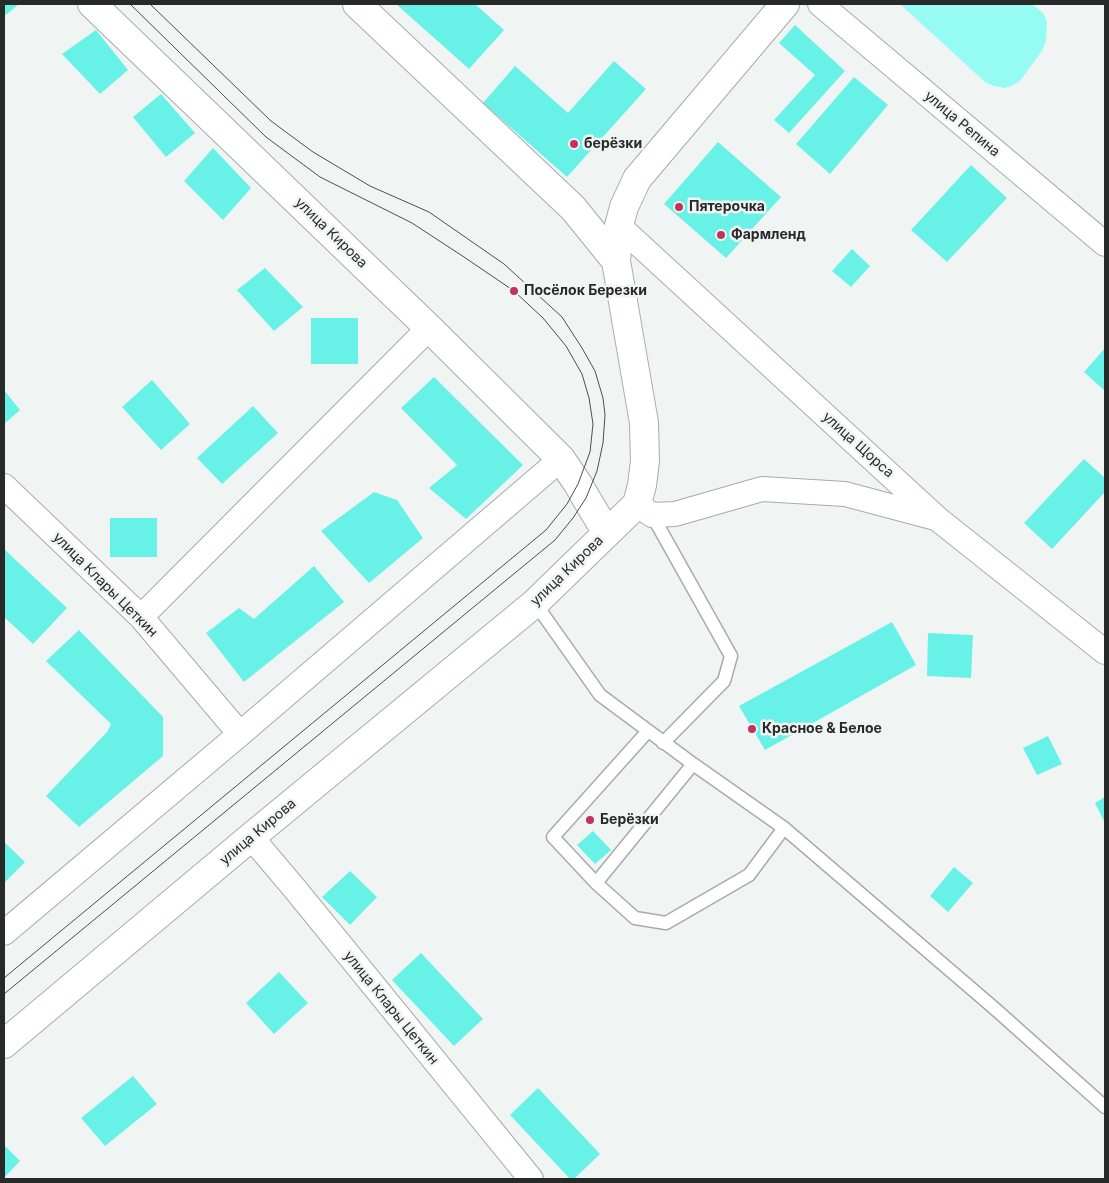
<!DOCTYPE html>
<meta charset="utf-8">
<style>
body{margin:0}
#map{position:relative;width:1109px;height:1183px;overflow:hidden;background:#f0f5f4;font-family:Inter,sans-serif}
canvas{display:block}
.frame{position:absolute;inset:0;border:5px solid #282a2a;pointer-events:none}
</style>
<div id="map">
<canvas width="1109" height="1183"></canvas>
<div class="frame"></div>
</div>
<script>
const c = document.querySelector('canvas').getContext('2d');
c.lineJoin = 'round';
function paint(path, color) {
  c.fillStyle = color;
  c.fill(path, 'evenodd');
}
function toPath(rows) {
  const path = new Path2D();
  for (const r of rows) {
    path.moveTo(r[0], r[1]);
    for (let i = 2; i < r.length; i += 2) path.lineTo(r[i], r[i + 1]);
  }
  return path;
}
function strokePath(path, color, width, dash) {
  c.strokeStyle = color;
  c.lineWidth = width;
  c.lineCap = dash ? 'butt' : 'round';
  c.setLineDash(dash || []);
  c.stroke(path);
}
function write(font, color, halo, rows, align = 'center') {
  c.font = font + ' Inter,sans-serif';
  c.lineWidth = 5;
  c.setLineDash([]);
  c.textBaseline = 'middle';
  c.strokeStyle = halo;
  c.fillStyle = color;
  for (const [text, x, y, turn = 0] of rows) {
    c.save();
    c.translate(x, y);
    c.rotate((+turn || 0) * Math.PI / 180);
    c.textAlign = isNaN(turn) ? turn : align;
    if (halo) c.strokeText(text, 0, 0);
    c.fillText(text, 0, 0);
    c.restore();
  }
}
const green = toPath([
 [900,4,1032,4,1043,13,1047,22,1046,41,1042,51,1019,82,1011,86,1004,88,994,86,985,82]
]);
const building = toPath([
 [4,4,19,4,6,15,4,12],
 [396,4,475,4,504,30,469,69],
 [795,25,845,71,789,133,774,120,815,75,779,43],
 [96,30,128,70,100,94,62,54],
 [614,61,646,89,567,177,483,103,515,66,568,113],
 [854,77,888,105,830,174,796,144],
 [161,94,195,133,166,157,133,117],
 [718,142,781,197,726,258,664,204],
 [213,148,251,188,223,220,184,181],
 [971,165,1007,198,947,262,911,230],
 [852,249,870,266,851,287,832,271],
 [265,268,303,307,274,331,237,290],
 [311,318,358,318,358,364,311,364],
 [1105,348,1105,391,1084,372],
 [434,377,523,465,466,519,429,488,457,465,401,408],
 [152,380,190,424,161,450,122,407],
 [4,390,20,410,4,424],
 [253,406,278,433,222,484,197,458],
 [1084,459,1105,478,1105,492,1052,549,1024,523],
 [374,492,397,500,423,538,369,583,321,531],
 [110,518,157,518,157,557,110,557],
 [4,549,67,608,33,644,4,617],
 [314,566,344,602,244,682,206,633,239,608,254,619],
 [892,622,916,665,765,750,739,706],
 [79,630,163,717,163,756,79,827,46,796,107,732,111,724,46,661],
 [928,633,973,635,971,678,927,676],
 [1048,736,1062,764,1037,775,1023,748],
 [1105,797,1105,823,1095,803],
 [593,831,611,850,595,864,577,845],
 [4,842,25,862,4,883],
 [954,867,973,883,948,912,930,896],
 [350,871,377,897,350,925,322,897],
 [421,953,483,1019,454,1046,392,980],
 [279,972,308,1003,274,1034,246,1003],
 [133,1076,157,1104,105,1146,81,1118],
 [538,1088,600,1154,574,1179,570,1179,510,1115],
 [4,1145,20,1161,4,1178]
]);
const lane = toPath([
 [652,515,731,656,724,681,663,743],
 [535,603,600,695,693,764,784,828,994,1008,1105,1107],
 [648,731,553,837,596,883,635,918,666,923,749,875,784,828],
 [596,883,693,764]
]);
const street = toPath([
 [820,4,1105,244],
 [619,226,939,520,1105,652],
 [4,486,141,617,240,734],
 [637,504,652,515,675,514,762,489,845,494,935,518],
 [141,617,429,328],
 [251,837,295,889,531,1179],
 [4,933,240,734,561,459]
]);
const secondary = toPath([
 [92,4,429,328,561,459,578,484,586,498,607,533],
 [357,4,573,208,616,261],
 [4,1044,251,837,535,603,637,504,642,485,645,461,644,423,616,261,619,226,624,207,637,179,785,4]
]);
const tram = toPath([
 [4,978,546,530,567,504,578,484,590,452,593,424,589,398,582,374,566,346,543,318,514,291,464,257,412,223,320,177,266,137,130,4],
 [4,994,555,540,573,518,586,498,597,471,603,443,605,415,603,398,595,371,582,348,562,317,504,264,429,212,370,186,313,152,271,121,150,4]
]);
const markers = [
 [574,144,5,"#c2335b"],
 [679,207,5,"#c2335b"],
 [721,235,5,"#c2335b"],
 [514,291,5,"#c2335b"],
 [752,729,5,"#c2335b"],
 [590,820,5,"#c2335b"]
];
const streetNames = [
 ["улица Репина",962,124,40],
 ["улица Кирова",331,233,44],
 ["улица Щорса",858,445,42],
 ["улица Кирова",567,571,-44],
 ["улица Клары Цеткин",105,585,45],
 ["улица Кирова",258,832,-40],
 ["улица Клары Цеткин",391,1008,51]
];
const poiNames = [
 ["берёзки",584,144],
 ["Пятерочка",689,207],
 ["Фармленд",731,235],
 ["Посёлок Березки",524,291],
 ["Красное & Белое",762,729],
 ["Берёзки",600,820]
];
paint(green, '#95fbf3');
paint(building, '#68f1e7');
strokePath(lane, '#a7acab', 15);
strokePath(street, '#a7acab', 26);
strokePath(secondary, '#a7acab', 30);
strokePath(lane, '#fff', 12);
strokePath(street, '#fff', 24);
strokePath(secondary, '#fff', 28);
strokePath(tram, '#4b4e4e', 1);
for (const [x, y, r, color] of markers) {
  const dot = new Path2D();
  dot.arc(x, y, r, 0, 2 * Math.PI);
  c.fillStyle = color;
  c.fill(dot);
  strokePath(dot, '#f0f5f4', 2);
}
write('14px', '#282a2a', '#f0f5f4', streetNames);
write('bold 14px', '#282a2a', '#f0f5f4', poiNames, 'left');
</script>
